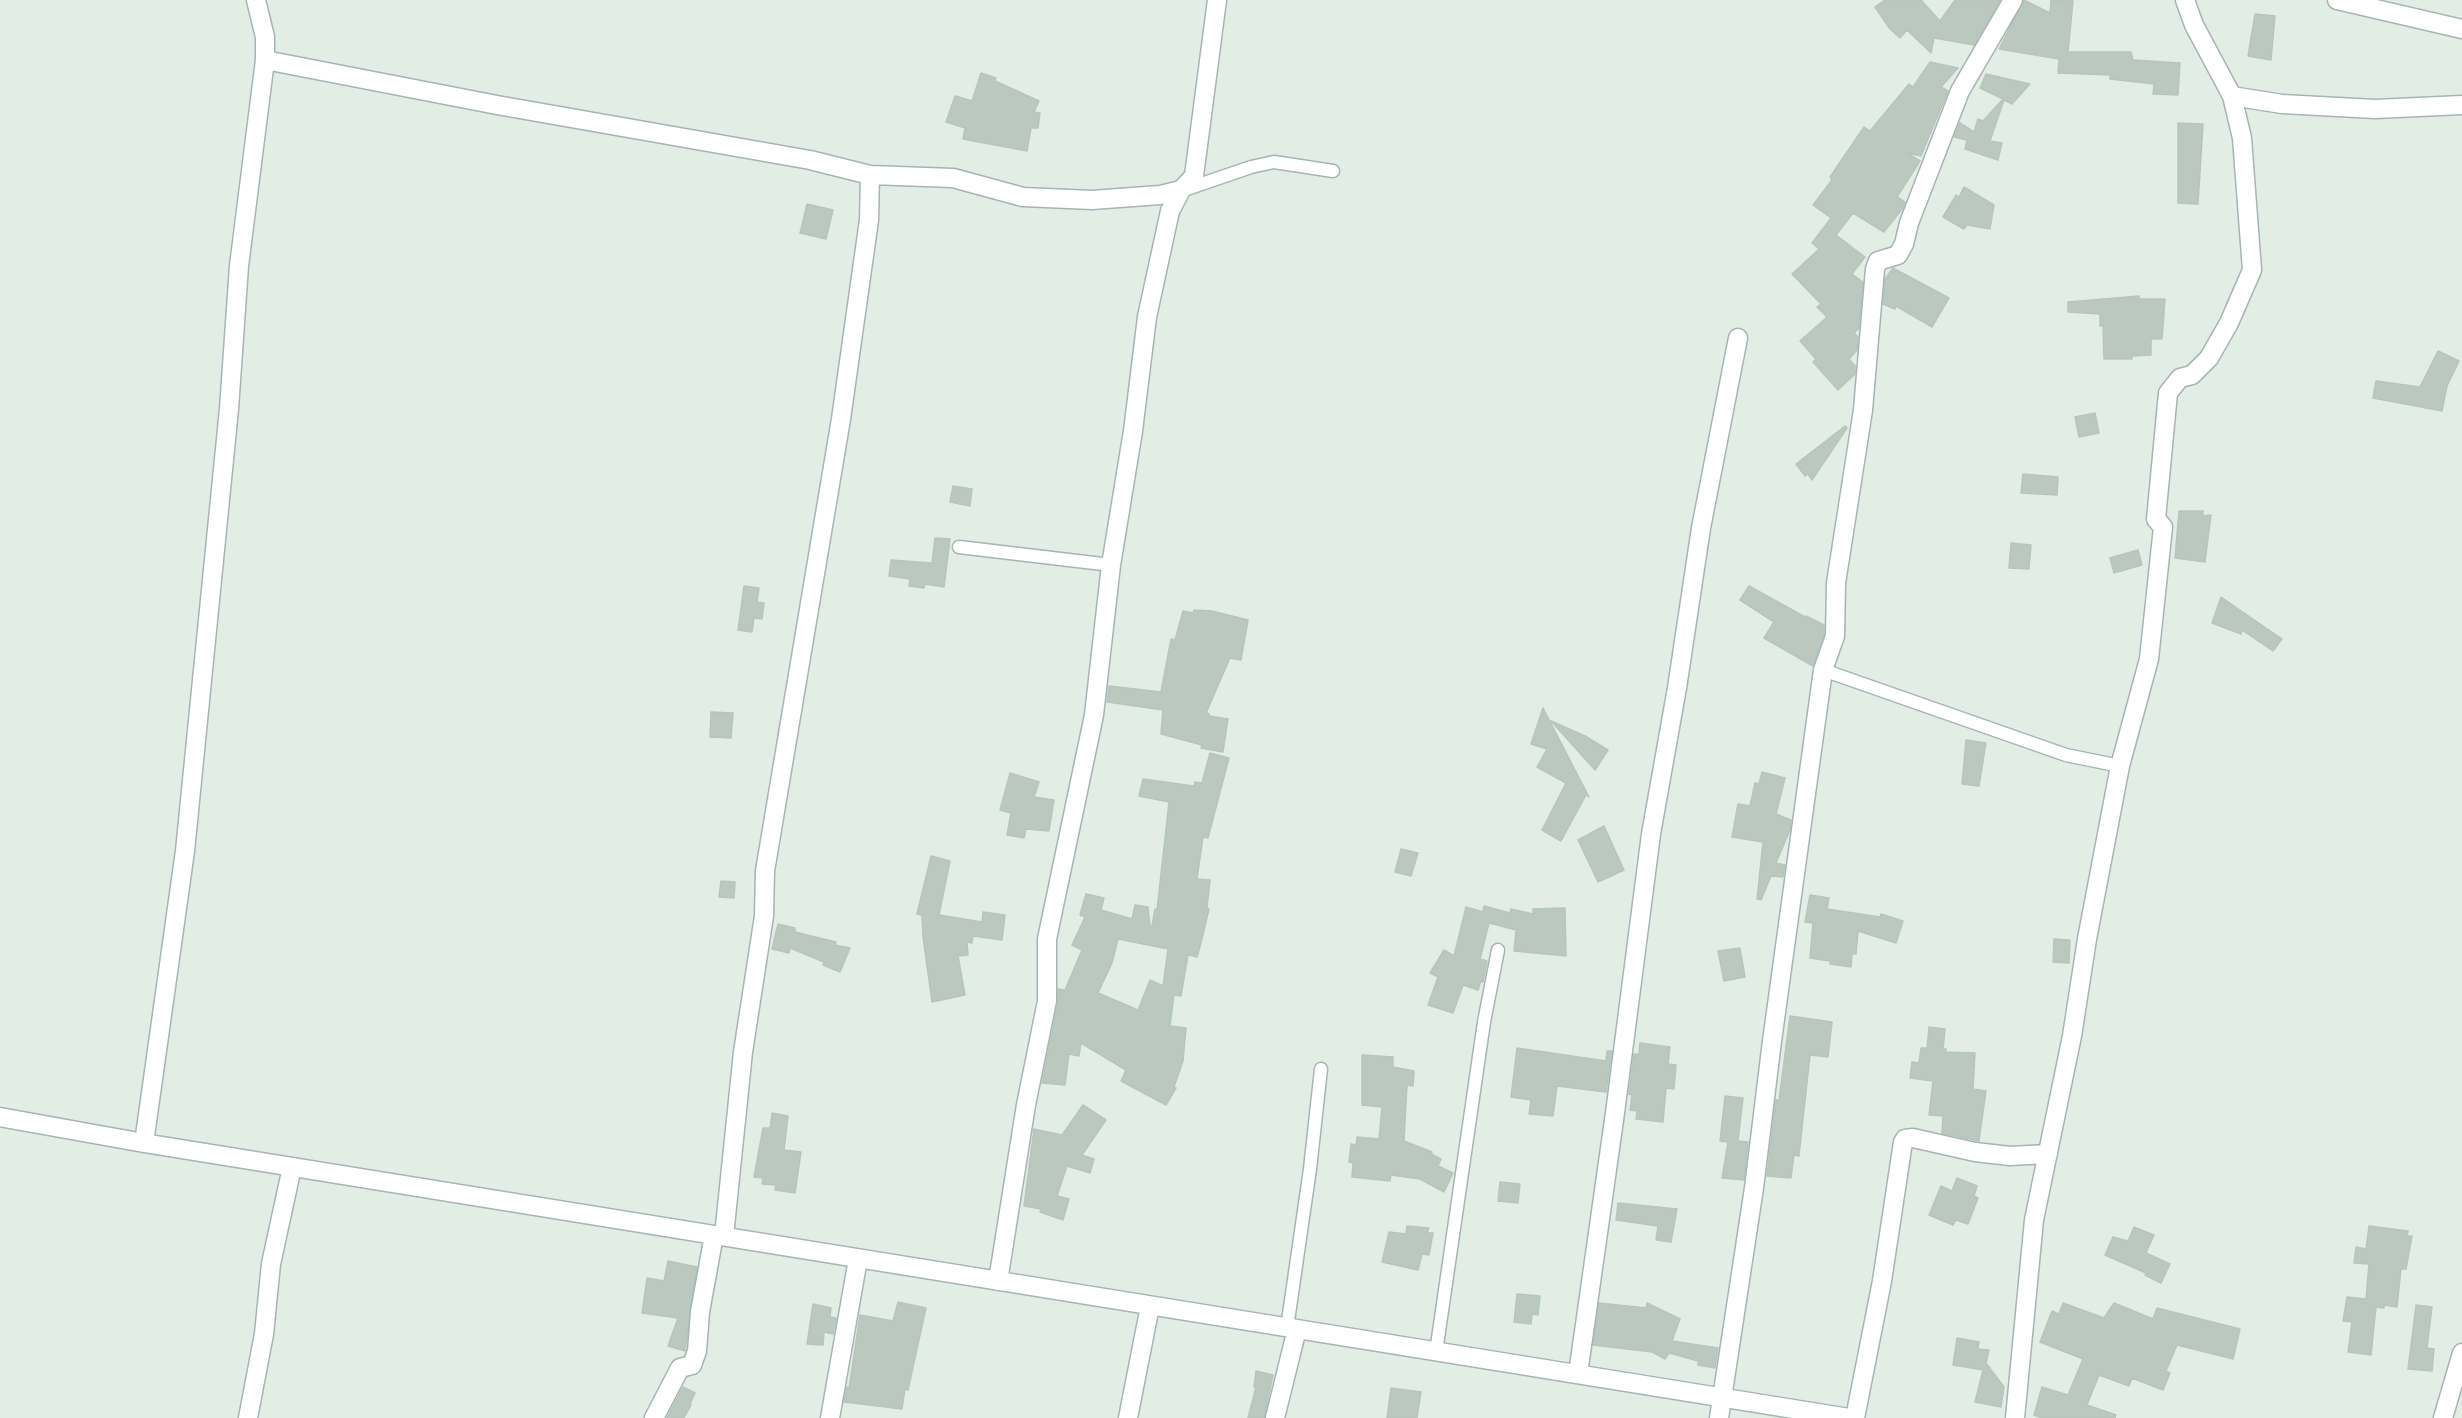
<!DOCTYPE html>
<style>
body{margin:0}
canvas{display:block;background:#e3ede8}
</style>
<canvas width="2462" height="1418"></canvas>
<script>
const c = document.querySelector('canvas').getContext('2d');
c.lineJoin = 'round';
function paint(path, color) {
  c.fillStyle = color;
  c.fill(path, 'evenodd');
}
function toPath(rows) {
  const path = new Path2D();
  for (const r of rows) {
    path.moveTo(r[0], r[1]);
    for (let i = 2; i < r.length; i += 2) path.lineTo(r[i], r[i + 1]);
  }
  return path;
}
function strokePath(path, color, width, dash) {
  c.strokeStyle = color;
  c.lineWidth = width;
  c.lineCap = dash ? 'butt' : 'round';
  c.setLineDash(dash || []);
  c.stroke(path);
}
const building = toPath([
 [1885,0,1921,0,1940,21,1955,0,2000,0,1974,45,1934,38,1931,53,1907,30,1900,38,1890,29,1875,7,1885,0],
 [2024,0,2050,13,2051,0,2073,1,2068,52,2131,52,2133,60,2180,63,2178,95,2153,94,2154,84,2110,79,2110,75,2058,73,2059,59,1999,49,2024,0],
 [2255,14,2275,16,2271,60,2248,56,2255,14],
 [1930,62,1958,68,1941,87,1948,91,1921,156,1907,153,1920,161,1897,197,1905,202,1903,208,1884,232,1853,213,1836,235,1865,257,1852,274,1863,282,1859,328,1854,333,1858,337,1857,350,1849,359,1855,366,1855,374,1838,390,1813,362,1816,359,1800,341,1827,317,1817,307,1821,304,1792,274,1819,249,1812,243,1831,218,1813,205,1832,180,1830,177,1864,127,1870,131,1909,84,1913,87,1930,62],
 [981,73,996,78,995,81,1039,101,1034,112,1040,113,1038,128,1031,128,1027,151,963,139,965,128,946,122,955,96,972,101,981,73],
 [1986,74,2030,84,2012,104,2004,100,1990,141,2002,143,1998,160,1965,149,1967,140,1954,137,1960,123,1974,132,1978,119,1983,121,2003,99,1980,88,1986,74],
 [2178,123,2203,124,2198,204,2178,203,2178,123],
 [1964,187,1994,205,1990,229,1967,225,1964,229,1943,217,1956,195,1959,197,1964,187],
 [807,204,833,210,826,239,800,233,807,204],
 [1893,268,1949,298,1932,327,1896,306,1895,309,1883,304,1885,279,1893,268],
 [2139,296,2139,299,2165,299,2162,339,2151,339,2151,355,2132,356,2132,359,2104,359,2103,326,2100,326,2100,314,2068,312,2068,302,2139,296],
 [2438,351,2459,361,2447,386,2442,411,2373,398,2376,381,2420,387,2438,351],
 [2095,413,2099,433,2079,437,2075,417,2095,413],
 [1845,426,1847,428,1812,480,1808,474,1805,476,1796,464,1845,426],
 [2023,474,2058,477,2057,495,2021,493,2023,474],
 [953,486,972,489,970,506,950,502,953,486],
 [2179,511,2203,511,2203,516,2211,515,2205,562,2175,558,2179,511],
 [935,538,950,539,944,587,925,584,924,588,909,586,910,579,889,576,891,560,932,563,935,538],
 [2011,543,2031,545,2029,569,2009,568,2011,543],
 [2138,550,2142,565,2114,573,2110,558,2138,550],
 [744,586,759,588,757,602,764,603,762,619,754,618,752,632,738,630,744,586],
 [1749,586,1805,617,1806,616,1824,625,1824,634,1813,666,1764,638,1774,622,1740,600,1749,586],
 [2221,597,2282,639,2273,651,2242,630,2241,634,2212,623,2221,597],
 [1194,610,1212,611,1248,620,1241,660,1230,658,1206,713,1209,714,1209,716,1228,719,1223,752,1201,748,1202,745,1161,734,1163,710,1107,702,1109,686,1161,692,1171,639,1175,640,1183,611,1193,613,1194,610],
 [1543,708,1589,797,1586,795,1561,841,1542,830,1566,783,1537,767,1547,749,1531,744,1543,708],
 [711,712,733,713,731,738,710,737,711,712],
 [1551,721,1585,736,1608,750,1595,770,1551,721],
 [1966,740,1986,743,1979,786,1962,784,1966,740],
 [1210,753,1229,758,1208,838,1203,837,1197,879,1210,880,1207,908,1209,909,1201,943,1197,957,1188,955,1181,996,1174,995,1170,1026,1186,1028,1183,1061,1174,1087,1176,1088,1166,1105,1121,1081,1126,1070,1081,1043,1079,1056,1069,1054,1065,1085,1042,1083,1058,1003,1058,989,1065,990,1082,950,1072,945,1085,917,1080,915,1086,894,1104,898,1101,910,1132,919,1135,905,1148,907,1150,926,1152,926,1155,909,1157,910,1169,802,1139,796,1143,779,1194,786,1195,782,1202,783,1210,753],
 [1118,939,1168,949,1163,986,1150,980,1138,1010,1098,993,1112,963,1118,939],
 [1762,772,1785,778,1776,814,1791,820,1790,830,1776,863,1785,865,1783,877,1771,876,1761,900,1757,899,1763,842,1732,837,1738,804,1750,806,1755,783,1759,784,1762,772],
 [1010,773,1039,782,1034,797,1054,800,1049,831,1026,829,1024,838,1007,835,1011,813,1000,810,1010,773],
 [1604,826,1624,870,1598,882,1578,840,1604,826],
 [1401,849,1418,853,1411,876,1395,872,1401,849],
 [931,856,950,861,939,915,982,922,983,912,1005,915,1002,940,973,936,972,943,967,942,968,955,958,956,965,995,932,1002,923,937,922,915,917,914,931,856],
 [721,881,735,882,734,898,719,897,721,881],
 [1810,895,1829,898,1827,909,1880,917,1881,914,1903,921,1896,943,1858,931,1856,954,1852,954,1851,967,1830,964,1830,961,1810,958,1813,923,1805,922,1810,895],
 [1484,906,1510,913,1511,909,1533,914,1533,909,1565,908,1566,956,1514,951,1516,930,1489,923,1480,959,1487,961,1483,982,1481,981,1478,990,1463,985,1453,1013,1428,1005,1438,977,1430,973,1444,950,1454,956,1466,907,1483,912,1484,906],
 [778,924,795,928,795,932,836,942,835,945,850,948,840,972,823,965,824,962,790,948,789,953,772,949,778,924],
 [2054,939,2070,940,2069,963,2053,962,2054,939],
 [1740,948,1745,977,1724,981,1718,951,1740,948],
 [1790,1016,1832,1022,1828,1057,1810,1055,1799,1156,1794,1155,1791,1178,1767,1176,1776,1100,1779,1100,1790,1016],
 [1929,1027,1945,1029,1943,1049,1946,1049,1946,1052,1975,1053,1973,1089,1986,1091,1979,1141,1942,1133,1943,1116,1929,1115,1933,1081,1910,1078,1912,1062,1919,1063,1921,1048,1927,1048,1929,1027],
 [1640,1043,1670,1047,1668,1064,1676,1065,1674,1089,1666,1088,1663,1122,1636,1119,1637,1111,1630,1110,1632,1095,1629,1094,1634,1054,1639,1054,1640,1043],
 [1517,1048,1606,1061,1607,1051,1612,1051,1606,1092,1557,1086,1553,1116,1529,1114,1531,1100,1511,1097,1517,1048],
 [1362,1055,1393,1057,1393,1067,1414,1071,1413,1086,1407,1085,1404,1141,1432,1152,1431,1154,1441,1159,1438,1166,1453,1173,1444,1192,1420,1179,1391,1175,1390,1181,1352,1177,1353,1163,1349,1162,1351,1144,1356,1145,1357,1137,1379,1139,1382,1107,1362,1105,1362,1055],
 [1725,1096,1743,1098,1738,1141,1748,1142,1744,1180,1722,1178,1728,1142,1720,1141,1725,1096],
 [1083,1105,1106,1120,1082,1155,1094,1159,1090,1173,1067,1166,1057,1196,1069,1199,1063,1220,1040,1212,1041,1209,1024,1206,1034,1129,1062,1135,1083,1105],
 [772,1113,788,1116,784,1150,801,1152,795,1193,775,1190,776,1185,762,1184,763,1178,754,1177,763,1128,770,1128,772,1113],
 [1957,1178,1977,1186,1974,1196,1978,1198,1968,1224,1956,1220,1953,1225,1929,1215,1941,1186,1952,1191,1957,1178],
 [1500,1182,1520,1184,1518,1203,1498,1201,1500,1182],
 [1618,1203,1677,1209,1671,1242,1656,1240,1658,1226,1616,1220,1618,1203],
 [1407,1226,1429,1228,1427,1233,1433,1233,1429,1255,1422,1254,1418,1270,1382,1262,1389,1232,1406,1234,1407,1226],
 [2369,1226,2408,1231,2407,1236,2412,1236,2406,1269,2401,1269,2397,1307,2384,1305,2384,1308,2376,1307,2371,1355,2348,1352,2352,1322,2343,1321,2347,1297,2366,1299,2369,1264,2354,1263,2356,1247,2366,1249,2369,1226],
 [2134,1227,2154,1235,2146,1253,2170,1264,2161,1283,2145,1275,2146,1273,2105,1255,2113,1237,2128,1241,2134,1227],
 [668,1261,697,1267,685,1351,668,1346,678,1318,642,1313,647,1278,664,1281,668,1261],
 [1517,1294,1540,1296,1538,1315,1532,1314,1531,1324,1514,1322,1517,1294],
 [898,1302,926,1308,908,1390,905,1389,902,1409,844,1402,847,1387,849,1388,860,1315,893,1321,898,1302],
 [1599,1303,1646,1308,1647,1303,1680,1319,1672,1341,1718,1348,1715,1368,1698,1365,1698,1361,1669,1353,1665,1359,1652,1352,1593,1345,1599,1303],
 [2063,1303,2104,1318,2114,1303,2153,1319,2157,1308,2240,1329,2233,1359,2177,1345,2166,1371,2170,1373,2163,1390,2132,1378,2129,1386,2099,1375,2087,1405,2116,1415,2115,1418,2042,1418,2034,1415,2042,1387,2068,1395,2083,1359,2040,1342,2052,1311,2059,1314,2063,1303],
 [813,1304,831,1308,830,1317,836,1318,833,1334,824,1332,823,1345,807,1344,813,1304],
 [2416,1305,2432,1307,2427,1348,2434,1349,2432,1371,2408,1369,2416,1305],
 [1957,1338,1979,1342,1978,1349,1989,1350,1986,1363,2004,1387,2001,1407,1975,1402,1983,1370,1953,1365,1957,1338],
 [1256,1371,1273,1375,1264,1418,1248,1418,1256,1387,1254,1387,1256,1371],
 [683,1387,695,1393,690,1404,691,1405,684,1418,667,1418,683,1387],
 [1391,1388,1421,1392,1417,1418,1387,1418,1391,1388]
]);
const service = toPath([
 [1184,190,1251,167,1274,162,1333,171],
 [959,547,1111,565],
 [1823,670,2066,755,2120,766],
 [1287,1328,1310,1169,1321,1069],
 [1436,1352,1484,1022,1498,950]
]);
const minor = toPath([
 [2337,0,2462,29],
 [265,60,497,105,810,160,870,175,953,178,1023,197,1092,200,1160,195,1181,190,1194,176,1217,0],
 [2232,96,2282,104,2375,109,2462,105],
 [0,1117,144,1143,1849,1418],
 [144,1143,185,851,229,409,239,266,265,60,265,37,256,0],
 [724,1236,743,1052,764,916,765,871,841,419,869,220,870,175],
 [998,1281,1026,1105,1047,1001,1047,939,1094,715,1111,565,1133,431,1147,317,1170,211,1181,190],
 [1578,1374,1615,1113,1651,834,1677,688,1701,528,1738,338],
 [248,1418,264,1334,271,1264,292,1167],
 [654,1418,680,1368,692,1365,697,1351,700,1312,714,1235],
 [830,1418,858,1259],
 [1128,1418,1150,1306],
 [1275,1418,1297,1329],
 [1719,1418,1754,1188,1772,1041,1823,670,1835,636,1836,583,1863,410,1875,269,1878,261,1898,255,1904,244,1909,223,1960,91,2013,0],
 [1855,1418,1882,1281,1903,1142,1905,1139,1913,1138,1975,1152,2010,1156,2048,1154],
 [2015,1418,2034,1220,2072,1036,2087,939,2120,766,2149,659,2163,527,2156,519,2168,393,2180,378,2192,375,2209,358,2229,323,2252,270,2242,138,2232,96,2194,25,2185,0],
 [2443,1418,2462,1353]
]);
paint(building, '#b9c8c1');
strokePath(building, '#b6c6be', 1.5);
strokePath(service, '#a6b5af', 15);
strokePath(minor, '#a6b5af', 21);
strokePath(service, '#fff', 12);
strokePath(minor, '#fff', 18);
</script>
